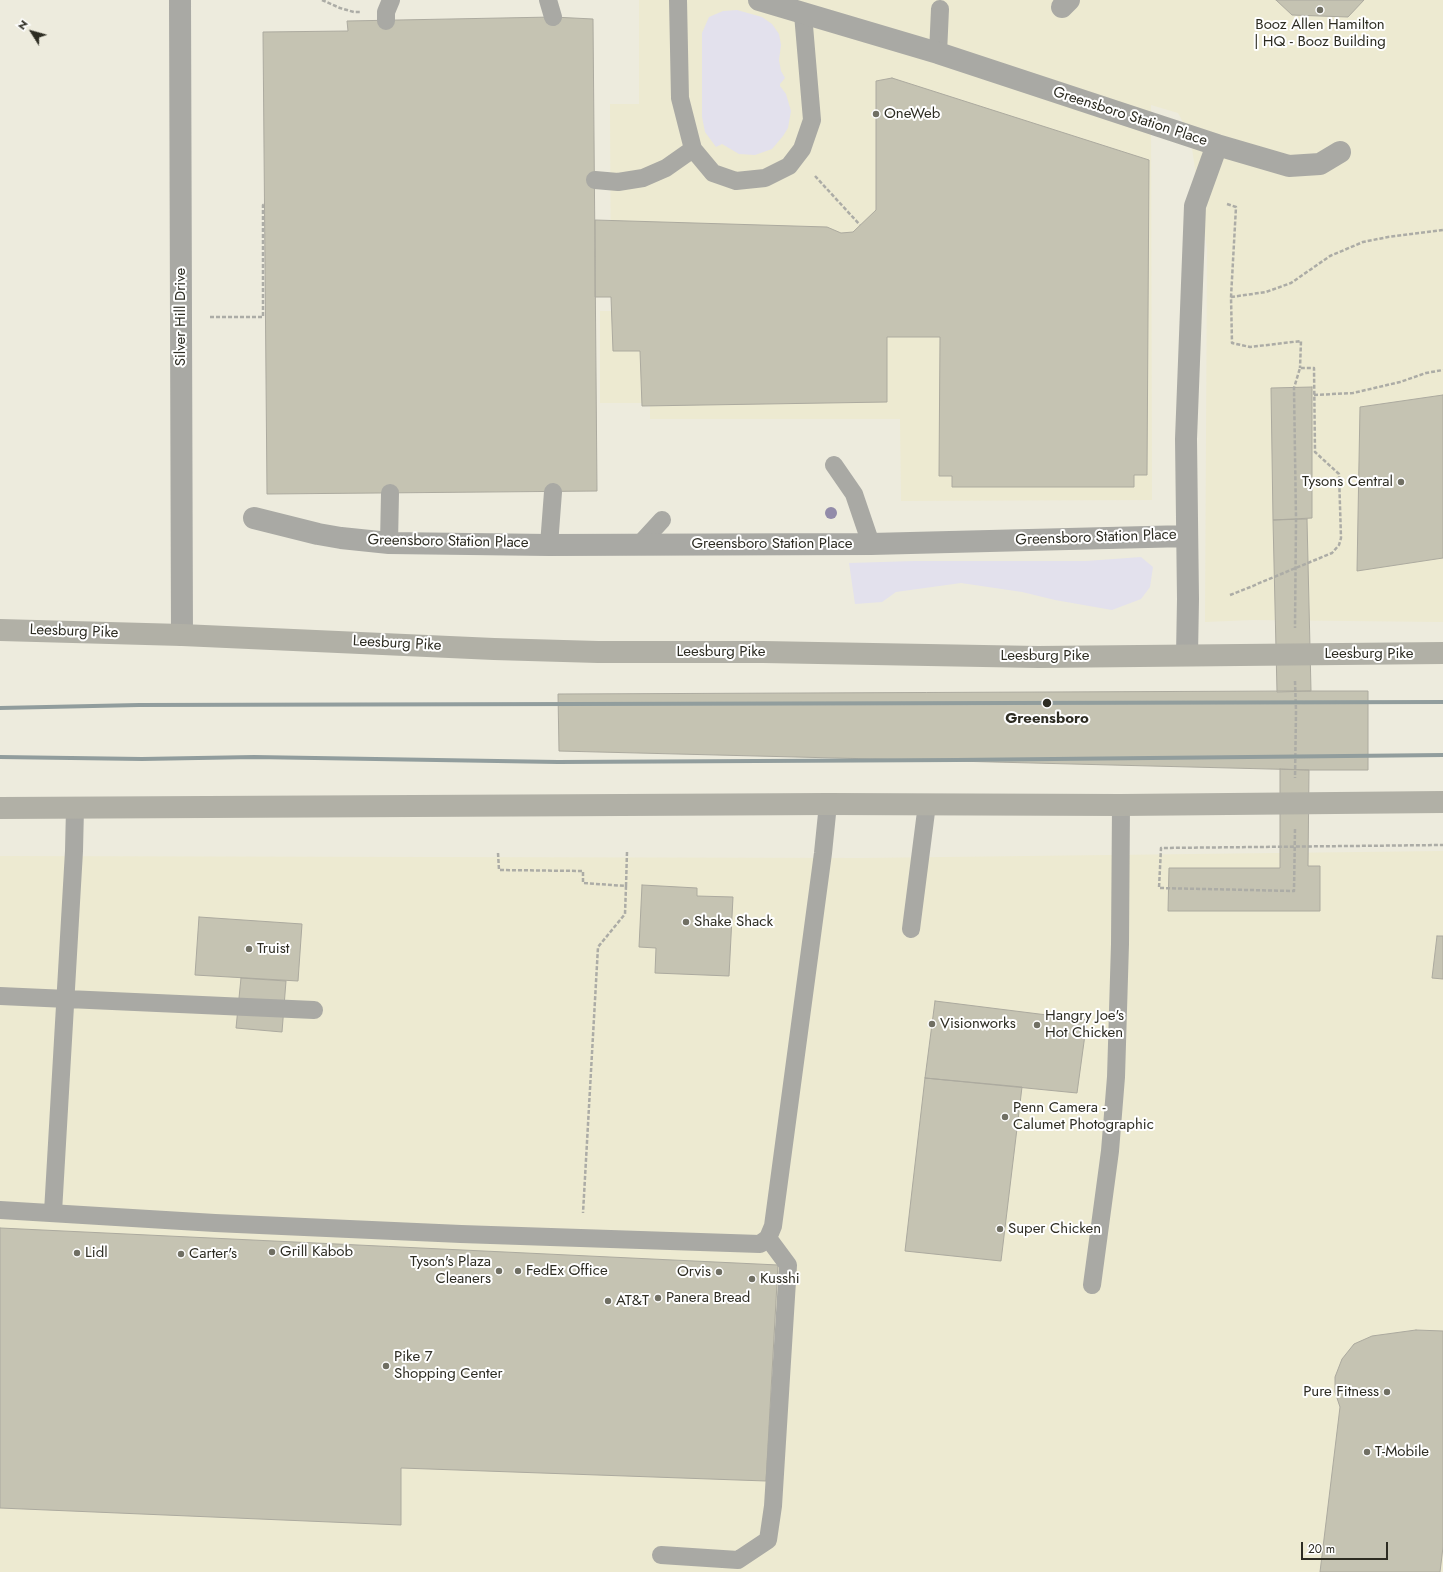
<!DOCTYPE html>
<style>
body{margin:0}
#map{position:relative;width:1443px;height:1572px;overflow:hidden;background:#edebdd;font-family:Jost,sans-serif}
canvas{display:block}
.north{position:absolute;left:12px;top:12px;width:40px;height:40px;-webkit-text-stroke:3px #fff;paint-order:stroke;rotate:307deg;font-size:11px;font-weight:700;line-height:16px;text-align:center;color:#2d2c22}
.north::after{content:'';display:block;margin:auto;width:14px;height:18px;background:#2d2c22;clip-path:polygon(50% 0,100% 100%,50% 72%,0 100%)}
.scale{position:absolute;left:1301px;top:1542px;width:87px;height:18px;box-sizing:border-box;border:2px solid #2d2c22;border-top:0;padding-left:5px;font-size:12px;line-height:14px;white-space:nowrap;color:#2d2c22;-webkit-text-stroke:3px #fff;paint-order:stroke}
</style>
<div id="map">
<canvas width="1443" height="1572"></canvas>
<div class="north">N</div>
<div class="scale">20 m</div>
</div>
<script>
const c = document.querySelector('canvas').getContext('2d');
c.lineJoin = 'round';
function paint(path, color) {
  c.fillStyle = color;
  c.fill(path, 'evenodd');
}
function toPath(rows) {
  const path = new Path2D();
  for (const r of rows) {
    path.moveTo(r[0], r[1]);
    for (let i = 2; i < r.length; i += 2) path.lineTo(r[i], r[i + 1]);
  }
  return path;
}
function strokePath(path, color, width, dash) {
  c.strokeStyle = color;
  c.lineWidth = width;
  c.lineCap = dash ? 'butt' : 'round';
  c.setLineDash(dash || []);
  c.stroke(path);
}
function write(font, color, halo, rows, align = 'center') {
  c.font = font + ' Jost,sans-serif';
  c.lineWidth = 4;
  c.setLineDash([]);
  c.textBaseline = 'middle';
  c.strokeStyle = halo;
  c.fillStyle = color;
  for (const [text, x, y, turn = 0] of rows) {
    c.save();
    c.translate(x, y);
    c.rotate((+turn || 0) * Math.PI / 180);
    c.textAlign = isNaN(turn) ? turn : align;
    if (halo) c.strokeText(text, 0, 0);
    c.fillText(text, 0, 0);
    c.restore();
  }
}
const built = toPath([
 [639,0,1443,0,1443,622,1253,620,1205,622,1207,249,1190,135,1178,113,1151,105,1152,500,901,501,900,419,650,419,650,403,600,403,600,311,611,311,610,104,639,104],
 [1443,851,1443,1572,0,1572,0,856,862,858]
]);
const green = toPath([
 [737,10,762,17,772,24,779,34,781,45,779,60,781,71,785,78,780,84,780,86,786,94,791,111,788,128,783,136,772,149,755,155,739,154,722,144,716,147,705,132,702,117,702,33,709,17,723,11],
 [1141,557,1153,567,1150,587,1141,599,1112,610,1055,600,1022,592,961,583,896,592,882,602,855,604,849,563,914,561,1086,561]
]);
const building = toPath([
 [1276,0,1364,0,1348,17,1292,15,1276,0],
 [553,17,593,19,597,491,267,494,263,32,348,31,347,21,553,17],
 [892,78,1149,160,1147,475,1134,475,1134,487,952,487,952,476,939,476,940,337,887,337,887,402,642,406,640,351,613,351,611,297,595,297,595,220,827,227,841,233,853,232,876,210,876,81,892,78],
 [1312,387,1312,518,1273,520,1271,388,1312,387],
 [1443,395,1443,558,1357,571,1360,407,1443,395],
 [1307,519,1311,691,1277,692,1273,520,1307,519],
 [1294,691,1368,691,1368,770,1309,770,559,751,558,694,1294,691],
 [1280,769,1309,770,1308,866,1320,866,1320,911,1168,911,1169,868,1280,868,1280,769],
 [642,885,697,888,697,896,733,897,729,976,655,973,656,948,639,947,642,885],
 [199,917,302,924,298,981,195,975,199,917],
 [1437,936,1443,936,1443,979,1432,978,1437,936],
 [241,978,286,981,282,1032,236,1028,241,978],
 [935,1001,1087,1020,1077,1093,925,1078,935,1001],
 [925,1078,1022,1087,1001,1261,905,1251,925,1078],
 [0,1228,778,1265,766,1481,401,1468,401,1525,0,1508,0,1228],
 [1416,1330,1443,1331,1443,1547,1440,1572,1320,1572,1340,1407,1335,1392,1335,1377,1342,1359,1354,1344,1372,1336,1416,1330]
]);
const path = toPath([
 [322,0,340,8,354,12,361,12],
 [815,176,860,225],
 [1227,204,1236,207,1231,297,1232,343,1250,347,1301,341,1300,368],
 [1231,297,1266,292,1291,283,1330,256,1363,242,1388,237,1443,230],
 [210,317,263,317,263,205,265,204],
 [1314,395,1353,393,1400,382,1426,373,1443,370],
 [1230,595,1253,586,1257,584,1332,553,1339,545,1341,538,1339,474,1315,452,1314,368,1300,368,1294,388,1296,519,1295,628],
 [1295,681,1296,711,1295,778],
 [1295,829,1294,891,1159,888,1161,848,1443,845],
 [498,853,499,870,583,871,583,883,626,886,625,914,598,947,583,1213],
 [626,886,627,852]
]);
const lane = toPath([
 [548,0,553,17],
 [678,0,680,98,693,149,713,173,736,181,765,178,789,166,802,149,812,120,803,14],
 [386,21,386,12,391,0],
 [938,53,940,9],
 [595,180,618,182,643,178,666,168,693,149],
 [834,465,854,494,871,544],
 [389,543,390,493],
 [640,544,662,520],
 [549,545,553,492],
 [911,929,927,804],
 [0,996,314,1010],
 [0,1210,215,1223,461,1234,760,1244,768,1238,773,1226,823,853,828,804],
 [53,1212,74,851,75,808],
 [1092,1285,1110,1151,1116,1077,1120,944,1121,805],
 [661,1555,738,1560,768,1540,773,1506,788,1265,768,1238]
]);
const street = toPath([
 [180,0,182,635],
 [759,0,938,53,1217,145,1195,206,1186,439,1188,599,1187,655],
 [1062,7,1069,0],
 [1217,145,1289,166,1320,164,1340,152],
 [254,518,318,534,341,538,389,543,549,545,871,544,1187,536]
]);
const highway = toPath([
 [0,630,182,635,494,649,598,652,763,652,1038,657,1443,653],
 [0,808,828,804,1121,805,1443,802]
]);
const metro1 = toPath([
 [0,708,139,705,1443,702],
 [0,757,142,759,254,757,558,762,956,760,1443,755]
]);
const trees = [
 [831,513]
];
const markers = [
 [1320,10,4,"#706f63"],
 [876,114,4,"#706f63"],
 [1401,482,4,"#706f63"],
 [1047,703,5,"#2d2c22"],
 [686,922,4,"#706f63"],
 [249,949,4,"#706f63"],
 [932,1024,4,"#706f63"],
 [1037,1025,4,"#706f63"],
 [1005,1117,4,"#706f63"],
 [1000,1229,4,"#706f63"],
 [272,1252,4,"#706f63"],
 [77,1253,4,"#706f63"],
 [181,1254,4,"#706f63"],
 [499,1271,4,"#706f63"],
 [518,1271,4,"#706f63"],
 [719,1272,4,"#706f63"],
 [752,1279,4,"#706f63"],
 [658,1298,4,"#706f63"],
 [608,1301,4,"#706f63"],
 [386,1366,4,"#706f63"],
 [1387,1392,4,"#706f63"],
 [1367,1452,4,"#706f63"]
];
const poiNames = [
 ["Booz Allen Hamilton",1320,25,"center"],
 ["| HQ - Booz Building",1320,42,"center"],
 ["OneWeb",884,114],
 ["Tysons Central",1393,482,"right"],
 ["Shake Shack",694,922],
 ["Truist",257,949],
 ["Hangry Joe's",1045,1016],
 ["Hot Chicken",1045,1033],
 ["Visionworks",940,1024],
 ["Penn Camera -",1013,1108],
 ["Calumet Photographic",1013,1125],
 ["Super Chicken",1008,1229],
 ["Grill Kabob",280,1252],
 ["Lidl",85,1253],
 ["Carter's",189,1254],
 ["Tyson's Plaza",491,1262,"right"],
 ["Cleaners",491,1279,"right"],
 ["FedEx Office",526,1271],
 ["Orvis",711,1272,"right"],
 ["Kusshi",760,1279],
 ["Panera Bread",666,1298],
 ["AT&T",616,1301],
 ["Pike 7",394,1357],
 ["Shopping Center",394,1374],
 ["Pure Fitness",1379,1392,"right"],
 ["T-Mobile",1375,1452]
];
const streetNames = [
 ["Greensboro Station Place",1130,117,18],
 ["Silver Hill Drive",181,317,-90],
 ["Greensboro Station Place",1096,538,-2],
 ["Greensboro Station Place",448,542,1],
 ["Greensboro Station Place",772,544],
 ["Leesburg Pike",74,632,2],
 ["Leesburg Pike",397,644,3],
 ["Leesburg Pike",721,652],
 ["Leesburg Pike",1369,654],
 ["Leesburg Pike",1045,656]
];
const stopNames = [
 ["Greensboro",1047,719]
];
paint(built, '#edead1');
paint(green, '#e3e1ed');
paint(building, '#c5c3b2');
strokePath(building, '#acaa9f', 1);
strokePath(path, '#acaca6', 2.5, [4, 2]);
strokePath(lane, '#a9a9a4', 18);
strokePath(street, '#a9a9a4', 22);
strokePath(highway, '#b1b0a6', 22);
strokePath(metro1, '#919d9d', 4);
c.fillStyle = '#928ba9';
for (const [x, y] of trees) {
  c.beginPath();
  c.arc(x, y, 6, 0, 2 * Math.PI);
  c.fill();
}
for (const [x, y, r, color] of markers) {
  const dot = new Path2D();
  dot.arc(x, y, r, 0, 2 * Math.PI);
  c.fillStyle = color;
  c.fill(dot);
  strokePath(dot, '#fff', 1.5);
}
write('15px', '#2d2c22', '#fff', poiNames, 'left');
write('15px', '#2d2c22', '#fff', streetNames);
write('bold 15px', '#2d2c22', '#fff', stopNames);
</script>
